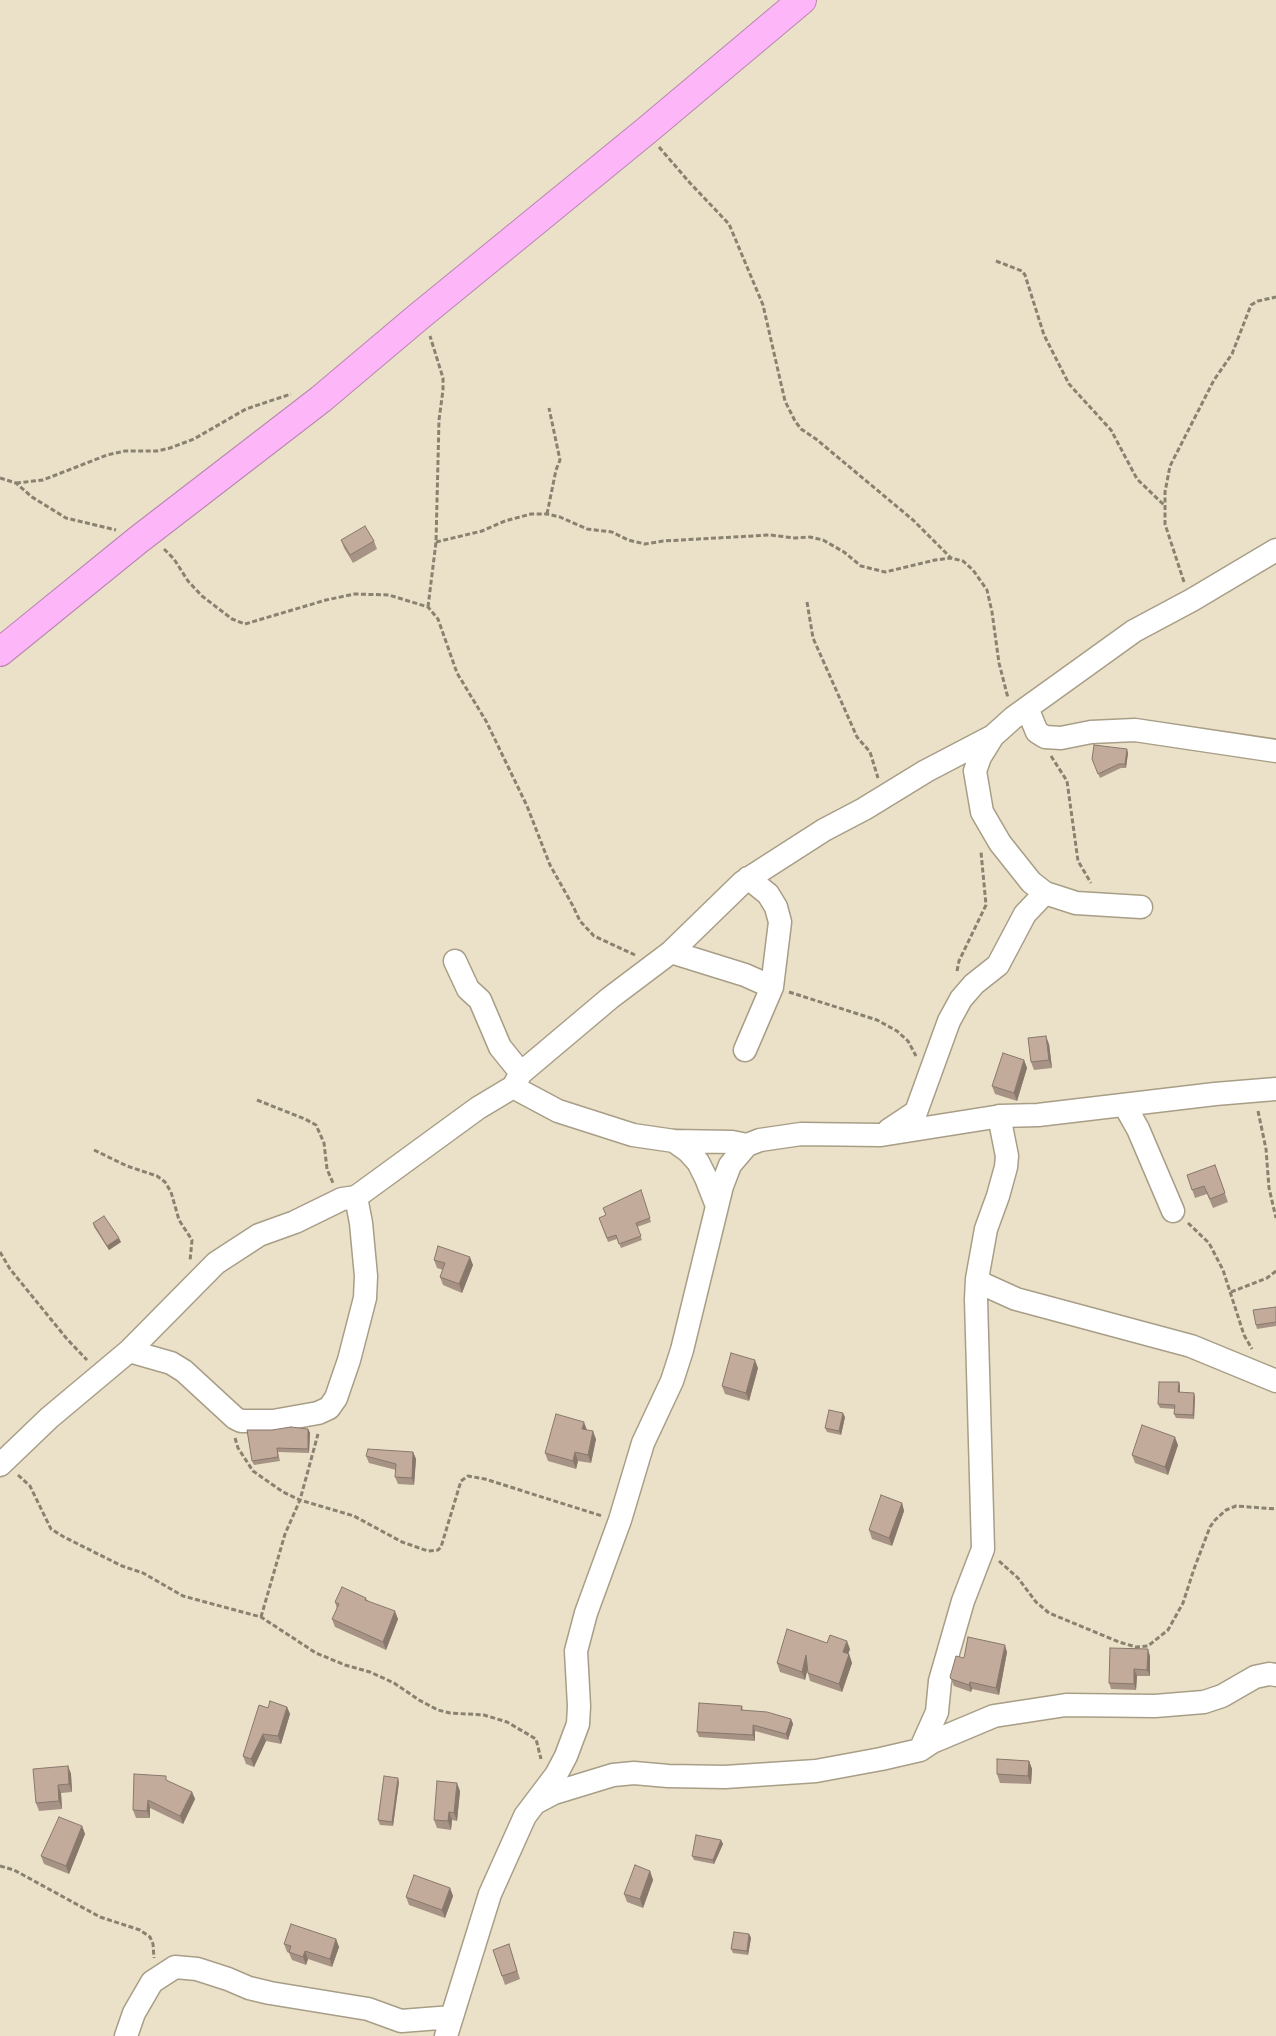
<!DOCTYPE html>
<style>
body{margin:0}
canvas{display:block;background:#ebe1c8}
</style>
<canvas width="1276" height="2036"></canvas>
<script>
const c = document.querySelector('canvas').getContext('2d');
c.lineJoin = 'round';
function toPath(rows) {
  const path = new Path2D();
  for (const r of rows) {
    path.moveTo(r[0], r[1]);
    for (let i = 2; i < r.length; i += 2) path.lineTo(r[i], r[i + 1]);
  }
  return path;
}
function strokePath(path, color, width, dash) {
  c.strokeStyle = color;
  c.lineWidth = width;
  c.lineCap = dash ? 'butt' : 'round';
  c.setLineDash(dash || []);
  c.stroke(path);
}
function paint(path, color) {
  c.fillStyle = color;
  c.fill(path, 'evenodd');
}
const path = toPath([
 [659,147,690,183,729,224,763,305,785,401,795,421,801,429,816,439,913,520,951,558],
 [996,261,1022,271,1025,275,1044,335,1069,384,1111,430,1137,479,1164,505],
 [0,478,16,483,32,497,66,518,116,530],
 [16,483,43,480,107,455,125,451,157,451,170,448,194,439,246,409,291,394],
 [547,514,556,470,560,460,549,408],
 [436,542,482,531,505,521,531,514,547,514,560,517,587,529,612,532,628,540,645,544,663,541,770,535,795,538,810,537,823,540,844,552,861,566,885,572,935,560,951,558,963,561,973,570,987,590,992,612,999,663,1008,698],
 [164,549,174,559,188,581,202,596,232,619,245,624,326,600,355,594,389,595,428,607,438,619,457,673,486,721,527,806,550,865,573,906,580,921,594,936,635,955],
 [1184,582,1165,524,1165,492,1170,466,1214,380,1232,354,1251,305,1258,301,1276,297],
 [807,602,813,638,857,737,870,752,878,778],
 [428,607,436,542,439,420,443,390,443,378,430,336],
 [1051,756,1067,781,1078,861,1091,883],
 [957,971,959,961,986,905,981,852],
 [789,992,877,1020,897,1031,908,1041,916,1056],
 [257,1100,305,1119,316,1125,324,1143,327,1169,333,1183],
 [1258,1111,1266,1149,1269,1188,1276,1218],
 [94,1150,127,1166,157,1176,165,1182,171,1192,179,1220,192,1240,190,1261],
 [1188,1223,1209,1243,1223,1270,1244,1335,1252,1349],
 [0,1252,10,1269,67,1339,87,1360],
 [1231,1292,1267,1278,1276,1271],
 [235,1438,238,1448,253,1471,283,1492,300,1500,354,1516,402,1542,428,1551,438,1550,441,1547,461,1481,468,1476,485,1479,602,1516],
 [18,1475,30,1486,51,1529,64,1537,122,1566,143,1573,183,1596,261,1617,316,1653,345,1665,370,1672,394,1683,419,1700,438,1710,450,1713,484,1715,507,1722,536,1739,541,1759],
 [999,1561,1018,1578,1036,1602,1049,1613,1119,1642,1136,1647,1148,1646,1168,1630,1183,1603,1194,1569,1210,1527,1215,1520,1226,1510,1236,1506,1276,1509],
 [261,1617,285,1534,300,1500,318,1434],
 [0,1866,14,1870,100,1917,140,1930,150,1937,153,1944,154,1958]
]);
const minor = toPath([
 [1027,708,1037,732,1045,737,1061,738,1091,732,1135,730,1276,751],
 [993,736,980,757,975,771,982,812,1000,843,1031,882,1045,893,1076,903,1141,907],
 [671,952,745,975,772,987],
 [455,961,468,989,480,1000,500,1047,521,1073],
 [745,1050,772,987,780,922,776,907,768,894,748,878],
 [513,1087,558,1111,633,1135,674,1141,732,1142,747,1145,760,1140,801,1134,881,1135,1001,1116,1038,1115,1215,1094,1276,1089],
 [1125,1106,1138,1129,1173,1211],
 [889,1130,916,1112,949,1021,961,999,974,984,998,965,1025,914,1045,893],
 [674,1141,688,1151,698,1162,706,1178,717,1206],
 [977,1279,985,1285,1016,1299,1191,1346,1276,1381],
 [129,1351,171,1363,184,1371,235,1418,241,1421,273,1421,318,1413,329,1408,336,1398,349,1360,365,1298,366,1276,361,1223,356,1197],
 [0,1465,49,1418,129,1351,216,1263,259,1235,295,1222,342,1199,356,1197,478,1108,513,1087,521,1073,610,998,671,952,743,882,824,830,864,809,926,771,993,736,1013,718,1134,631,1192,600,1276,550],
 [920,1750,937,1712,940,1681,963,1601,983,1549,976,1299,977,1279,986,1229,998,1196,1006,1167,1007,1156,999,1116],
 [537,1802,554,1793,613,1775,634,1773,668,1776,725,1777,816,1771,881,1759,920,1750,932,1742,994,1716,1066,1705,1155,1706,1204,1702,1222,1696,1255,1677,1269,1674,1276,1675],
 [126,2036,134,2013,152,1982,175,1967,197,1969,228,1979,249,1988,270,1993,368,2009,401,2021,452,2017],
 [446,2036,490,1894,525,1816,556,1775,566,1756,578,1724,579,1706,576,1651,586,1613,620,1520,643,1443,672,1381,682,1350,722,1186,730,1165,747,1145]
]);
const highway = toPath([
 [0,652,138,540,321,399,417,318,646,131,802,0]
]);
const wall = toPath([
 [341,540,374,541,377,549,353,563,344,548],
 [1128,753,1126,768,1121,768,1100,778,1092,759],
 [1049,1044,1052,1068,1034,1070,1031,1062],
 [1024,1060,1027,1068,1017,1101,995,1094,992,1086],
 [1215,1165,1228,1202,1213,1208,1207,1194,1195,1198,1187,1175],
 [641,1190,651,1222,637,1227,642,1240,621,1248,617,1239,608,1242,599,1218,606,1216],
 [93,1223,121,1242,109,1250,94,1227],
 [434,1260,473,1265,462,1293,443,1285,440,1277,443,1270,437,1268],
 [1276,1307,1276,1326,1257,1329,1256,1325],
 [758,1368,749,1401,725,1394,722,1386],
 [1179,1382,1180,1386,1180,1392,1195,1397,1194,1419,1176,1418,1174,1414,1175,1409,1160,1408,1158,1404],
 [845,1417,841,1435,827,1432,825,1428],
 [308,1429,310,1433,309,1453,278,1452,280,1461,254,1465,252,1461,272,1430],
 [586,1430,596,1439,591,1463,578,1461,576,1469,548,1461,545,1453],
 [1178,1445,1168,1475,1135,1463,1132,1455],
 [413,1452,416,1459,414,1485,398,1484,395,1477,396,1470,369,1463,366,1456],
 [902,1503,904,1511,892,1546,872,1539,869,1530],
 [366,1598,367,1600,398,1619,386,1650,335,1627,332,1619,337,1609,335,1602],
 [827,1643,850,1649,848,1654,849,1654,852,1663,842,1692,810,1681,807,1670,805,1680,780,1672,777,1663],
 [1007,1652,999,1695,972,1689,971,1692,954,1686,950,1677,964,1658],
 [1150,1656,1150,1676,1137,1676,1136,1690,1111,1689,1109,1683],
 [742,1706,743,1711,791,1719,793,1724,788,1740,755,1731,755,1741,699,1737,697,1732],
 [287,1707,290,1714,281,1744,266,1741,254,1767,246,1764,243,1756,268,1708],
 [1029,1761,1032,1769,1031,1784,1000,1783,997,1774],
 [68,1766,71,1774,72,1792,61,1793,62,1809,39,1811,36,1803],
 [168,1781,192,1792,195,1799,183,1824,150,1808,150,1818,136,1818,133,1810],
 [399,1782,393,1826,380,1825,378,1820],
 [460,1791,457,1821,452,1820,451,1830,437,1828,434,1820],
 [82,1826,85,1834,69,1874,44,1864,41,1856],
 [721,1840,723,1844,714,1864,694,1860,692,1856],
 [650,1871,653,1880,643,1908,627,1902,624,1894],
 [450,1888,453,1896,445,1918,409,1905,406,1897],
 [749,1934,751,1938,748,1955,733,1953,731,1949],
 [336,1939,339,1947,332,1967,308,1959,306,1965,292,1960,289,1953,287,1952,284,1944],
 [509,1944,520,1979,505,1985,493,1950]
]);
const shadedWall = toPath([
 [1127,749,1128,753,1126,768,1125,764],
 [1046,1036,1049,1044,1052,1068,1049,1060],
 [1024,1060,1027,1068,1017,1101,1014,1093],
 [119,1238,121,1242,109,1250,107,1246],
 [470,1257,473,1265,462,1293,459,1284],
 [755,1360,758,1368,749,1401,746,1393],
 [1179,1382,1180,1386,1180,1397,1178,1392],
 [1194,1393,1195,1397,1194,1419,1193,1415],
 [843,1413,845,1417,841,1435,839,1431],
 [584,1422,587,1430,582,1429],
 [308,1429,310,1433,309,1453,308,1449],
 [593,1431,596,1439,591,1463,588,1455],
 [1175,1437,1178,1445,1168,1475,1165,1467],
 [413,1452,416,1459,414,1485,412,1478],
 [575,1452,578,1461,576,1469,573,1461],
 [902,1503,904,1511,892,1546,889,1538],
 [395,1611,398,1619,386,1650,383,1642],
 [847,1641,850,1649,846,1660,843,1652],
 [1005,1645,1007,1652,999,1695,996,1688],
 [1148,1649,1150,1656,1150,1676,1147,1670],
 [849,1654,852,1663,842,1692,839,1684],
 [806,1655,809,1664,805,1680,802,1672],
 [1134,1669,1137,1676,1136,1690,1134,1684],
 [970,1682,972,1689,971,1692,969,1685],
 [287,1707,290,1714,281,1744,278,1736],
 [791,1719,793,1724,788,1740,786,1734],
 [753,1725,755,1731,755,1741,753,1735],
 [263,1734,266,1741,254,1767,251,1759],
 [1029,1761,1032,1769,1031,1784,1028,1776],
 [68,1766,71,1774,72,1792,69,1784],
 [398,1778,399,1782,393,1826,392,1822],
 [457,1783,460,1791,457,1821,454,1813],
 [58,1785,61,1793,62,1809,59,1801],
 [192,1792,195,1799,183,1824,180,1816],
 [148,1800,150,1808,150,1818,147,1811],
 [449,1812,452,1820,451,1830,448,1821],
 [82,1826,85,1834,69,1874,66,1866],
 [721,1840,723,1844,714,1864,713,1860],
 [650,1871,653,1880,643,1908,640,1899],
 [450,1888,453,1896,445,1918,442,1910],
 [749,1934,751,1938,748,1955,747,1951],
 [336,1939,339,1947,332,1967,330,1959],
 [305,1951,308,1959,306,1965,303,1957]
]);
const building = toPath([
 [365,526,374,541,350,555,341,540,365,526],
 [1094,745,1127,749,1125,764,1119,764,1098,774,1092,759,1094,745],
 [1046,1036,1049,1060,1031,1062,1028,1038,1046,1036],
 [1003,1053,1024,1060,1014,1093,992,1086,1003,1053],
 [1215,1165,1225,1193,1210,1199,1204,1186,1192,1190,1187,1175,1215,1165],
 [641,1190,650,1218,636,1223,641,1236,619,1244,616,1235,607,1238,599,1218,606,1215,603,1208,641,1190],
 [104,1216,119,1238,107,1246,93,1223,104,1216],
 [438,1246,470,1257,459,1284,440,1277,445,1263,434,1260,438,1246],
 [1276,1307,1276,1322,1256,1325,1253,1310,1276,1307],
 [731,1353,755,1360,746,1393,722,1386,731,1353],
 [1159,1382,1179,1382,1178,1392,1194,1393,1193,1415,1174,1414,1175,1405,1158,1404,1159,1382],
 [829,1410,843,1413,839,1431,825,1428,829,1410],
 [556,1414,584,1422,582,1429,593,1431,588,1455,575,1452,573,1461,545,1453,556,1414],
 [1142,1425,1175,1437,1165,1467,1132,1455,1142,1425],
 [291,1427,308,1429,308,1449,277,1448,278,1457,252,1461,247,1430,272,1430,291,1427],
 [368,1449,413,1452,412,1478,395,1477,396,1464,366,1456,368,1449],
 [881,1495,902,1503,889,1538,869,1530,881,1495],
 [342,1587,366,1598,365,1600,395,1611,383,1642,332,1619,339,1604,335,1602,342,1587],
 [787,1629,827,1643,830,1635,847,1641,843,1652,849,1654,839,1684,808,1673,806,1655,802,1672,777,1663,787,1629],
 [968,1637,1005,1645,996,1688,970,1682,969,1685,951,1679,950,1677,956,1656,964,1658,968,1637],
 [1110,1648,1148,1649,1147,1670,1134,1669,1134,1684,1109,1683,1110,1648],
 [270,1701,287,1707,278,1736,263,1734,251,1759,243,1756,259,1705,268,1708,270,1701],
 [699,1703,742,1706,741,1710,767,1712,791,1719,786,1734,753,1725,753,1735,697,1732,699,1703],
 [997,1759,1029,1761,1028,1776,997,1774,997,1759],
 [68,1766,69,1784,58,1785,59,1801,36,1803,33,1769,68,1766],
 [134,1774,166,1776,166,1780,192,1792,180,1816,148,1800,147,1811,133,1810,134,1774],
 [384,1776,398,1778,392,1822,378,1820,384,1776],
 [437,1781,457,1783,454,1813,449,1812,448,1821,434,1820,437,1781],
 [59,1817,82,1826,66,1866,41,1856,59,1817],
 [696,1835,721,1840,713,1860,692,1856,696,1835],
 [635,1865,650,1871,640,1899,624,1894,635,1865],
 [414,1875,450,1888,442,1910,406,1897,414,1875],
 [291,1924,336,1939,330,1959,305,1951,303,1957,289,1952,291,1946,284,1944,291,1924],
 [734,1932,749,1934,747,1951,731,1949,734,1932],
 [509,1944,517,1971,502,1976,493,1950,509,1944]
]);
strokePath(minor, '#a89e87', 25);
strokePath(highway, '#b787af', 30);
strokePath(path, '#898271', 3, [5, 2.5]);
strokePath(minor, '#fff', 22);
strokePath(highway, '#fdb6f8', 28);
paint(wall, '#a79385');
paint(shadedWall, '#88786c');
paint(building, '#c2ab9b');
strokePath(building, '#88786c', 1);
</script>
